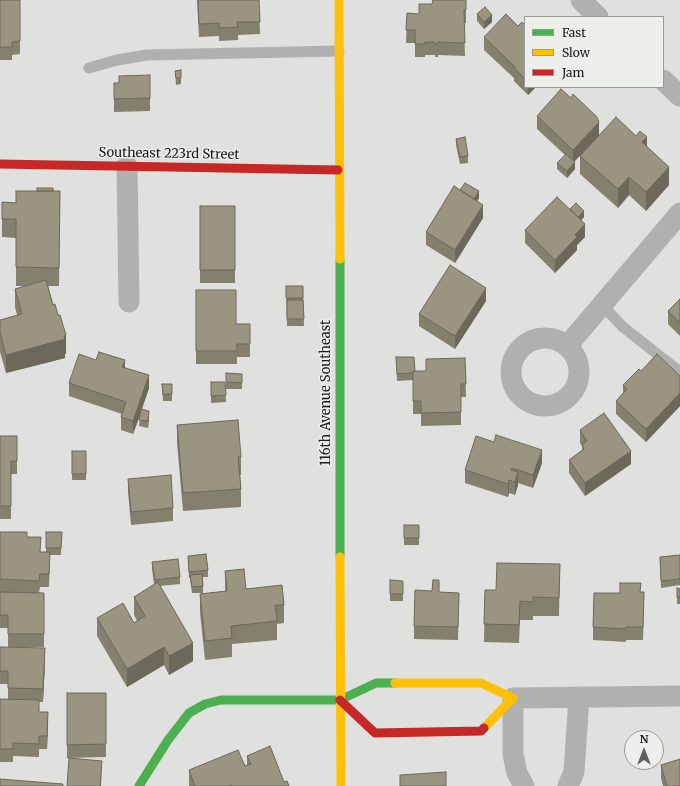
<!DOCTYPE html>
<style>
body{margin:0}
#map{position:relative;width:680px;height:786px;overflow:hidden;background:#e0e1de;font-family:Merriweather,serif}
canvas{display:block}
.legend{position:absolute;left:524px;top:16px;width:140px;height:72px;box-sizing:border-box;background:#edefea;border:1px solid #999a96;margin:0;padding:5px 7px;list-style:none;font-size:12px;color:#1a1a19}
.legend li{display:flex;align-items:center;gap:8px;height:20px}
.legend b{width:20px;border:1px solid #999a96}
.north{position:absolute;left:624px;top:730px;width:40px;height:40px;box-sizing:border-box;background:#edefea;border:1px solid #999a96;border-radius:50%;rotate:0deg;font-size:11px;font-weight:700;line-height:16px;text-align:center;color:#1a1a19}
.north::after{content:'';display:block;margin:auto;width:14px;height:18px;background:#5f605e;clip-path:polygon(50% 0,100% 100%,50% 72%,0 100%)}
</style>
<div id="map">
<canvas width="680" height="786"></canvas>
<ul class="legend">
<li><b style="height:5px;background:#4caf50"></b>Fast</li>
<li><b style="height:5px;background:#ffc107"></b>Slow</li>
<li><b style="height:5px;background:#c62828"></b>Jam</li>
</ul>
<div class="north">N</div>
</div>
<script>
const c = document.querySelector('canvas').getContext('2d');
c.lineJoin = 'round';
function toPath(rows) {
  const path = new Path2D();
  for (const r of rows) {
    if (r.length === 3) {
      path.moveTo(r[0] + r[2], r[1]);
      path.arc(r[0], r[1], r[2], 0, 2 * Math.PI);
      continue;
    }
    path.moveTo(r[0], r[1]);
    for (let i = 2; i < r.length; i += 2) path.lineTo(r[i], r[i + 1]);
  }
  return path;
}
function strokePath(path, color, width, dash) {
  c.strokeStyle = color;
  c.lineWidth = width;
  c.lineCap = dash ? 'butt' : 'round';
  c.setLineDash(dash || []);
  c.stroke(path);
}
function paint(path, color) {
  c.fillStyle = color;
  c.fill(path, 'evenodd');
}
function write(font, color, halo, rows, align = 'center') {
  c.font = font + ' Merriweather,serif';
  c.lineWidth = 3;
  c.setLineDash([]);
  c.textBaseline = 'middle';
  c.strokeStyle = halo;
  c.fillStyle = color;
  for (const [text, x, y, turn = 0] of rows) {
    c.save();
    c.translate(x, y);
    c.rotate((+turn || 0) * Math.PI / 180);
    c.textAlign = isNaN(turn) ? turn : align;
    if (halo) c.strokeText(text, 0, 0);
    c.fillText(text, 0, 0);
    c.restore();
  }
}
const lane = toPath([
 [89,68,117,60,147,55,339,51],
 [602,305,623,327,680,372]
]);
const street = toPath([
 [581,0,598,17],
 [663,80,680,96],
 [127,166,129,302],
 [545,372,34],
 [567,346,680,213],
 [524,786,517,773,513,754,513,698,680,696],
 [568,786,574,772,579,697]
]);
const fast = toPath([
 [340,259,340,557],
 [139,786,168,740,189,713,205,704,221,700,340,700,376,683,395,683]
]);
const slow = toPath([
 [339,0,340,259],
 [340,557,341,786],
 [395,683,481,683,513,698,484,728]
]);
const jam = toPath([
 [0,164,338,170],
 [340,700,375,733,481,731,484,728]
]);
const wall = toPath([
 [0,0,20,0,20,54,12,55,12,60,0,60],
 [197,0,259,0,260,34,238,35,238,40,219,41,219,36,199,37],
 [466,0,466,23,464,23,465,56,438,55,438,57,435,57,435,55,425,55,425,57,415,57,415,43,406,43,407,13,419,14,432,4],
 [477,14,492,22,484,29,477,21],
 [525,25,525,87,536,87,528,95,514,81,514,78,484,50,484,37,518,26],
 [175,71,181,78,181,84,176,85],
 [114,83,150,98,150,111,114,112],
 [537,116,599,135,647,147,669,185,646,211,629,195,618,208,580,174,580,156,591,144,574,162,575,169,567,178,557,169,557,163,565,155,537,129],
 [456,139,468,156,468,163,460,164,456,145],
 [460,190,479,198,477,201,483,218,455,263,426,245,426,232],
 [53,191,60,191,59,286,48,286,66,354,65,354,65,358,6,373,0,352,0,320,17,315,15,307,15,289,25,286,16,286,16,238,2,237,2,202,16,203],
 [200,206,235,206,235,283,200,283],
 [570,209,584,217,581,221,585,237,577,245,577,250,555,273,525,243,525,230,570,210],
 [286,286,303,286,304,326,287,326],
 [196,290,236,324,250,324,250,357,237,357,237,364,196,364],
 [680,299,680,336,668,324,668,311],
 [486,301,455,349,419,326,419,314],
 [396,357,415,371,426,371,465,358,466,397,461,397,461,425,421,426,421,414,413,414,413,380,397,381],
 [96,360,125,367,149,388,142,409,149,417,148,428,139,426,140,416,133,434,121,430,121,417,122,414,69,396,69,383],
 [641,371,680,376,680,406,646,442,616,414,616,401,623,393,623,385],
 [226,373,242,374,242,389,226,389],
 [211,382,225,382,226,402,211,403],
 [162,384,172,394,172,401,163,401],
 [177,425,241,457,241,475,240,475,241,489,241,507,183,511,177,443],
 [580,430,631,464,585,496,569,473,569,460,582,450,582,446,580,443],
 [0,436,17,436,17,474,11,474,11,519,0,519],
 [72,451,86,451,86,480,72,480],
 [542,463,533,488,518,483,518,485,515,495,509,493,508,497,465,483,465,470],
 [128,479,173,508,173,521,131,525,128,492],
 [404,525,419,525,419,545,404,545],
 [0,532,27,537,41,552,46,552,46,532,62,532,61,555,50,555,49,587,40,587,39,593,44,593,44,647,8,647,8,628,0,628],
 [680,555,680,585,661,588,660,557],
 [188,556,208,570,208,577,203,577,203,593,192,593,190,578,189,578],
 [152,562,180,577,180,584,160,586,193,661,169,675,164,665,127,687,97,636,97,618,134,623,137,621,134,615,134,597,154,584,152,569],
 [560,564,559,616,533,616,533,620,520,620,519,643,484,642,485,590,496,590],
 [225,571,246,589,284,605,284,623,277,624,277,640,232,644,232,657,205,660,200,613,200,594,225,591],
 [390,580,403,581,403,601,390,601],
 [680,589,680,604,677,604,677,597],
 [439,592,459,593,458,640,414,639,414,626],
 [641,592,644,605,643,640,626,640,626,642,593,640,593,627,620,593],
 [0,647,45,661,43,702,39,702,39,712,48,725,47,749,39,749,39,757,13,756,13,762,0,762,0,699,8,700,8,684,0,684],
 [67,693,106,693,106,757,67,758],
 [247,756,289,786,189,786,189,770,245,766,247,765],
 [661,765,680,786,663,786,661,778]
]);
const shadedWall = toPath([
 [492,15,492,22,484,29,484,22],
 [528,87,536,87,528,95],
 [599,122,599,135,573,163,573,150],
 [647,137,647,156,642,142],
 [575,162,575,169,567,178,567,171],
 [669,167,669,185,646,211,646,192],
 [629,177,629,195,618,208,618,189],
 [479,191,479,198,473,208,473,201],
 [483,205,483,218,455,263,455,250],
 [584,211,584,217,578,224,578,217],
 [585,224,585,237,577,245,577,250,555,273,555,260,575,235],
 [486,288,486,301,455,349,455,336],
 [66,335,66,354,65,354,65,358,6,373,6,355],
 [125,360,125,373,122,367],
 [149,375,149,388,133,434,133,421],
 [680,393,680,406,646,442,646,429],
 [149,411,149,417,148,428,148,421],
 [542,450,542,463,533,488,533,475],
 [631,451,631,464,585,496,585,483],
 [518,472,518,485,515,495,515,482],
 [509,480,509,493,508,497,508,484],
 [193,643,193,661,169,675,169,656],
 [164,647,164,665,127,687,127,669],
 [45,648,45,661,43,702,43,689],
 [48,712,48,725,47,749,47,736],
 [102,761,101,786,100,786]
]);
const building = toPath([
 [0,0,20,0,20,41,12,42,12,47,0,47,0,0],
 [198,0,259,0,260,22,237,22,238,27,219,28,219,23,199,24,198,0],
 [433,0,466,0,466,10,464,10,465,43,438,42,438,44,435,44,435,42,425,42,425,44,415,44,415,30,406,30,407,13,419,14,419,4,432,4,433,0],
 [485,7,492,15,484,22,477,14,485,7],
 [506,14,518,26,522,22,525,25,525,79,514,68,515,67,484,37,506,14],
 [181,70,181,78,176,78,175,71,181,70],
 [150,75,150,98,114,99,114,83,119,83,119,76,150,75],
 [561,89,571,98,573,94,597,117,599,122,573,150,537,116,561,89],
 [616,117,636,136,640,131,647,137,642,142,669,167,646,192,629,177,618,189,580,156,616,117],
 [465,137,468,156,460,157,456,139,465,137],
 [566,154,575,162,567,171,557,163,566,154],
 [465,183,479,191,474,199,460,190,465,183],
 [454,186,483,205,455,250,426,232,454,186],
 [37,188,53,188,53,191,37,191,37,188],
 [16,191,60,191,59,268,16,267,16,219,2,219,2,202,16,203,16,191],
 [557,197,585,224,575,235,577,237,555,260,525,230,557,197],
 [576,203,584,211,578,217,570,209,576,203],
 [200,206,235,206,235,270,200,270,200,206],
 [450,265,486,288,455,336,419,314,450,265],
 [46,280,53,305,55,304,58,315,60,315,66,335,64,336,65,339,6,355,0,333,0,320,22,314,15,289,46,280],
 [286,286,303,286,303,298,286,298,286,286],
 [196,290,236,290,236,324,250,324,250,344,237,344,237,351,196,351,196,290],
 [680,299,680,323,668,311,680,299],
 [287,300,303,300,304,319,287,319,287,300],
 [99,352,125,360,122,367,149,375,133,421,121,417,126,402,69,383,79,354,96,360,99,352],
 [657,354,680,376,680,393,646,429,616,401,627,389,623,385,639,369,641,371,657,354],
 [396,357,414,357,415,371,413,371,413,373,397,374,396,357],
 [465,358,466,384,461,384,461,412,421,413,421,401,413,401,413,371,426,371,426,359,465,358],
 [226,373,242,374,242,383,226,382,226,373],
 [211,382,225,382,226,395,211,396,211,382],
 [162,384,172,384,172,394,163,395,162,384],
 [141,409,149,411,148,421,139,420,141,409],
 [604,413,631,451,585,483,569,460,584,449,582,445,587,441,580,430,604,413],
 [238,420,241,457,238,457,241,489,183,493,177,425,238,420],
 [496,435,542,450,533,475,512,468,511,470,518,472,515,482,509,480,508,484,465,470,476,436,494,442,496,435],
 [0,436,17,436,17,461,11,461,11,506,0,506,0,436],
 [72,451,86,451,86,474,72,474,72,451],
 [171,475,173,508,131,512,128,479,171,475],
 [404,525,419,525,419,538,404,538,404,525],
 [0,532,27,532,27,537,41,537,40,552,50,552,49,574,40,574,39,581,0,579,0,532],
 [46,532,62,532,61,548,46,548,46,532],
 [206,554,208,570,189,572,188,556,206,554],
 [680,555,680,579,661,581,660,557,680,555],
 [178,559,180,577,155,580,152,562,178,559],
 [497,563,560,564,559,598,533,597,533,602,520,601,519,625,484,624,485,590,496,590,497,563],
 [244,569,246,589,282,585,284,605,275,605,277,621,231,626,232,638,205,641,200,594,227,591,225,571,244,569],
 [202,574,203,586,192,587,190,575,202,574],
 [390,580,403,581,403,594,390,594,390,580],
 [433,580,439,580,439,592,459,593,458,627,414,626,415,590,432,591,433,580],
 [158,582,193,643,169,656,164,647,127,669,97,618,123,603,134,623,145,616,134,597,158,582],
 [620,583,641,583,640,592,644,592,643,627,626,627,626,629,593,627,594,593,620,593,620,583],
 [677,588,680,589,680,597,677,597,677,588],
 [0,592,44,593,44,634,8,634,8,615,0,615,0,592],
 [0,647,45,648,43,689,8,688,8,671,0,671,0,647],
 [67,693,106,693,106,744,67,745,67,693],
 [0,699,39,700,39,712,48,712,47,736,39,736,39,744,13,743,13,749,0,749,0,699],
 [270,746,284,782,287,781,289,786,232,786,231,785,229,786,195,786,189,770,238,750,245,766,251,764,247,756,270,746],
 [69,758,102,761,100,786,67,786,69,758],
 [680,759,680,786,667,786,661,765,680,759],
 [446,772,446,786,400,786,400,775,446,772],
 [0,779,63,784,63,786,0,786,0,779]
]);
const streetNames = [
 ["Southeast 223rd Street",169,154,1],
 ["116th Avenue Southeast",326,393,-90]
];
strokePath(lane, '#b0b0af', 11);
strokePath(street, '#b0b0af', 21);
strokePath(fast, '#4caf50', 9);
strokePath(slow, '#ffc107', 9);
strokePath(jam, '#c62828', 9);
paint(wall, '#84806e');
paint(shadedWall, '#6c685a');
paint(building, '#9a9580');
strokePath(building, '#6c685a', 1);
write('13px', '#1a1a19', '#edefea', streetNames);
</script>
